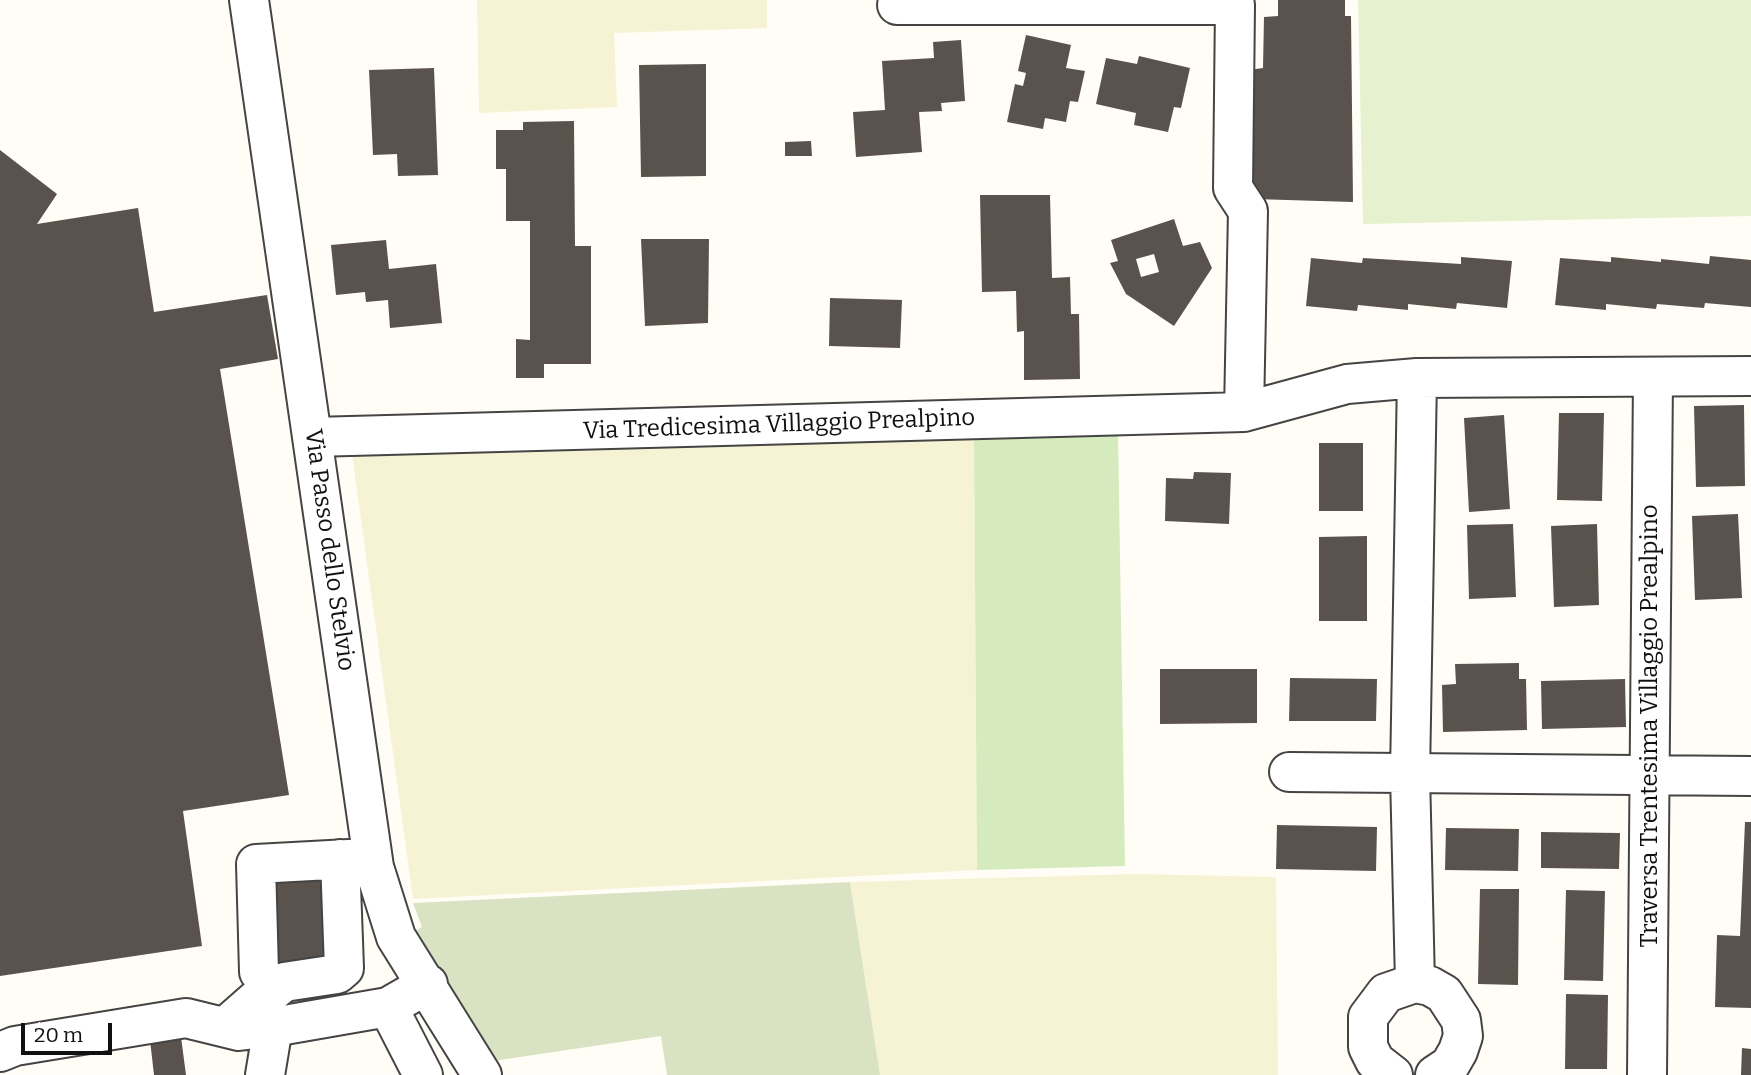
<!DOCTYPE html>
<style>
body{margin:0}
#map{position:relative;width:1751px;height:1075px;overflow:hidden;background:#fffdf5;font-family:Bitter,serif}
canvas{display:block}
.scale{position:absolute;left:21px;top:1023px;width:91px;height:32px;box-sizing:border-box;border:4px solid #111;border-top:0;padding-left:9px;font-size:21px;line-height:24px;white-space:nowrap;color:#111;-webkit-text-stroke:5px #fff;paint-order:stroke}
</style>
<div id="map">
<canvas width="1751" height="1075"></canvas>
<div class="scale">20 m</div>
</div>
<script>
const c = document.querySelector('canvas').getContext('2d');
c.lineJoin = 'round';
function paint(path, color) {
  c.fillStyle = color;
  c.fill(path, 'evenodd');
}
function toPath(rows) {
  const path = new Path2D();
  for (const r of rows) {
    path.moveTo(r[0], r[1]);
    for (let i = 2; i < r.length; i += 2) path.lineTo(r[i], r[i + 1]);
  }
  return path;
}
function strokePath(path, color, width, dash) {
  c.strokeStyle = color;
  c.lineWidth = width;
  c.lineCap = dash ? 'butt' : 'round';
  c.setLineDash(dash || []);
  c.stroke(path);
}
function write(font, color, halo, rows, align = 'center') {
  c.font = font + ' Bitter,serif';
  c.lineWidth = 7;
  c.setLineDash([]);
  c.textBaseline = 'middle';
  c.strokeStyle = halo;
  c.fillStyle = color;
  for (const [text, x, y, turn = 0] of rows) {
    c.save();
    c.translate(x, y);
    c.rotate((+turn || 0) * Math.PI / 180);
    c.textAlign = isNaN(turn) ? turn : align;
    if (halo) c.strokeText(text, 0, 0);
    c.fillText(text, 0, 0);
    c.restore();
  }
}
const farmland = toPath([
 [477,0,767,0,767,28,614,33,617,107,479,113],
 [974,438,977,870,413,899,352,454],
 [1135,874,1276,877,1278,1075,880,1075,850,882]
]);
const green = toPath([
 [1118,434,1125,866,977,870,974,438]
]);
const cemetery = toPath([
 [850,882,880,1075,667,1075,661,1036,493,1061,415,931,422,927,413,903]
]);
const pitch = toPath([
 [1358,0,1751,0,1751,216,1363,224]
]);
const building = toPath([
 [1278,0,1345,0,1345,16,1351,16,1353,202,1254,199,1249,70,1263,68,1264,17,1278,16],
 [1026,35,1071,45,1066,68,1085,71,1078,102,1070,101,1066,122,1045,118,1043,129,1007,122,1015,84,1023,86,1026,73,1018,71],
 [961,40,965,101,941,103,942,111,919,112,922,152,856,157,853,112,885,110,882,61,934,58,933,42],
 [1139,56,1190,68,1181,108,1174,107,1168,132,1134,125,1136,113,1096,104,1106,58,1137,64],
 [706,64,706,176,641,177,639,65],
 [434,68,438,175,398,176,397,154,373,155,369,70],
 [574,121,575,246,591,246,591,364,544,364,544,378,516,378,516,339,530,340,530,221,506,221,506,169,496,169,496,130,523,130,523,122],
 [811,141,812,156,785,156,785,142],
 [0,150,57,194,37,224,138,208,154,312,267,295,278,359,220,369,289,795,183,811,202,946,0,976],
 [980,195,1050,195,1052,278,1070,277,1071,314,1079,314,1080,379,1024,380,1024,331,1017,332,1016,291,982,292],
 [1174,219,1183,246,1200,242,1212,268,1174,326,1126,294,1110,263,1118,261,1111,240],
 [1154,254,1159,272,1141,277,1136,259],
 [641,239,709,239,708,323,645,326],
 [386,240,389,269,436,264,442,323,390,328,388,300,366,302,365,292,336,295,331,245],
 [1710,256,1751,260,1751,307,1705,303,1704,308,1657,304,1656,309,1606,304,1606,310,1555,305,1560,258,1611,262,1611,257,1661,262,1661,259,1709,264],
 [1461,257,1512,261,1507,308,1457,303,1456,309,1408,304,1408,310,1358,305,1357,311,1306,306,1311,258,1362,263,1363,258,1461,264],
 [830,298,902,300,900,348,829,346],
 [1744,405,1745,486,1696,487,1694,406],
 [1559,413,1604,413,1602,501,1557,500],
 [1504,415,1510,509,1469,512,1464,418],
 [1319,443,1363,443,1363,511,1319,511],
 [1194,472,1231,473,1229,524,1165,521,1166,478,1193,479],
 [1738,514,1742,598,1695,600,1692,516],
 [1513,524,1516,597,1469,599,1467,525],
 [1597,524,1599,605,1554,607,1551,526],
 [1367,536,1367,621,1319,621,1319,537],
 [1519,663,1519,679,1526,679,1527,730,1443,732,1442,685,1456,684,1455,664],
 [1160,669,1257,669,1257,723,1160,724],
 [1290,678,1377,679,1376,721,1289,721],
 [1625,679,1626,727,1542,729,1541,681],
 [1745,822,1751,822,1751,1008,1715,1007,1717,935,1740,936],
 [1277,825,1377,827,1376,871,1276,869],
 [1446,828,1519,829,1518,871,1445,870],
 [1541,832,1620,833,1619,869,1541,868],
 [333,869,327,969,268,972,274,872],
 [1480,889,1519,889,1518,985,1478,984],
 [1566,890,1605,891,1603,981,1564,980],
 [1566,994,1608,995,1607,1069,1565,1069],
 [181,1037,186,1075,154,1075,150,1040],
 [1742,1048,1751,1049,1751,1075,1741,1075]
]);
const minor = toPath([
 [249,0,374,867,396,937,482,1075],
 [897,5,1235,5,1233,188,1248,211,1244,412],
 [313,437,1244,412,1347,384,1417,378,1751,376],
 [1289,772,1751,776],
 [259,972,256,864,367,858],
 [1415,983,1410,774,1417,378],
 [388,1007,423,1075],
 [225,1027,258,998,268,995,284,982,337,974,344,968,340,859],
 [0,1052,15,1046,186,1018,239,1031,273,1027,388,1007,428,984],
 [265,1075,273,1027],
 [1393,1075,1375,1061,1368,1047,1368,1017,1386,993,1415,983,1430,986,1444,994,1461,1020,1463,1036,1458,1051,1450,1065,1435,1075],
 [1647,1075,1653,377]
]);
const streetNames = [
 ["Via Tredicesima Villaggio Prealpino",779,425,-2],
 ["Via Passo dello Stelvio",329,550,82],
 ["Traversa Trentesima Villaggio Prealpino",1650,726,-90]
];
paint(farmland, '#f6f3d4');
paint(green, '#d5ebbd');
paint(cemetery, '#d9e3c4');
paint(pitch, '#e6f2cf');
paint(building, '#5a524d');
strokePath(minor, '#444', 42);
strokePath(minor, '#fff', 38);
write('24px', '#111', '#fff', streetNames);
</script>
